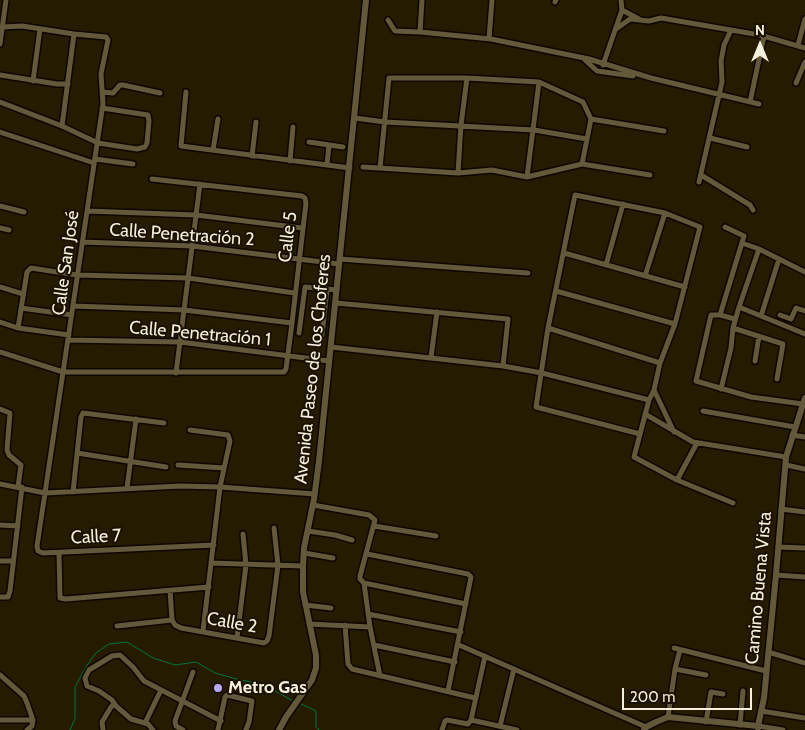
<!DOCTYPE html>
<meta charset="utf-8">
<style>
body{margin:0}
#map{position:relative;width:805px;height:730px;overflow:hidden;background:#241b00;font-family:Cabin,sans-serif}
canvas{display:block}
.north{position:absolute;left:735px;top:20px;width:50px;height:50px;-webkit-text-stroke:4px #1b1200;paint-order:stroke;rotate:0deg;font-size:14px;font-weight:700;line-height:20px;text-align:center;color:#f5efde}
.north::after{content:'';display:block;margin:auto;width:18px;height:22px;background:#f5efde;clip-path:polygon(50% 0,100% 100%,50% 72%,0 100%)}
.scale{position:absolute;left:622px;top:688px;width:130px;height:22px;box-sizing:border-box;border:2px solid #f5efde;border-top:0;padding-left:6px;font-size:15px;line-height:18px;white-space:nowrap;color:#f5efde;-webkit-text-stroke:4px #1b1200;paint-order:stroke}
</style>
<div id="map">
<canvas width="805" height="730"></canvas>
<div class="north">N</div>
<div class="scale">200 m</div>
</div>
<script>
const c = document.querySelector('canvas').getContext('2d');
c.lineJoin = 'round';
function toPath(rows) {
  const path = new Path2D();
  for (const r of rows) {
    path.moveTo(r[0], r[1]);
    for (let i = 2; i < r.length; i += 2) path.lineTo(r[i], r[i + 1]);
  }
  return path;
}
function strokePath(path, color, width, dash) {
  c.strokeStyle = color;
  c.lineWidth = width;
  c.lineCap = dash ? 'butt' : 'round';
  c.setLineDash(dash || []);
  c.stroke(path);
}
function write(font, color, halo, rows, align = 'center') {
  c.font = font + ' Cabin,sans-serif';
  c.lineWidth = 4;
  c.setLineDash([]);
  c.textBaseline = 'middle';
  c.strokeStyle = halo;
  c.fillStyle = color;
  for (const [text, x, y, turn = 0] of rows) {
    c.save();
    c.translate(x, y);
    c.rotate((+turn || 0) * Math.PI / 180);
    c.textAlign = isNaN(turn) ? turn : align;
    if (halo) c.strokeText(text, 0, 0);
    c.fillText(text, 0, 0);
    c.restore();
  }
}
const stream = toPath([
 [299,703,316,711,316,727,319,730],
 [70,730,75,719,75,687,87,665,96,653,109,644,127,642,153,658,175,665,196,662,215,673,240,680,263,684,293,701]
]);
const minor = toPath([
 [555,2,556,0],
 [622,10,639,19],
 [388,20,395,31,420,32,491,39,589,59,651,78,759,104],
 [3,27,22,26,74,34,62,126],
 [616,29,630,19,649,21,661,18,760,35,805,48],
 [420,32,422,0],
 [74,34,106,37,108,40,101,74,103,104,45,493,37,546,38,551,43,553,214,545],
 [489,39,492,0],
 [0,44,6,0],
 [798,45,805,19],
 [584,59,597,71,633,76],
 [603,65,622,10,621,0],
 [0,75,57,84,68,84],
 [33,81,40,29],
 [796,83,805,62],
 [102,92,113,93,120,85,123,85,160,93],
 [186,92,181,146,350,168],
 [0,102,62,126,98,143,137,149,145,147,147,143,149,121,148,115,102,108],
 [750,102,764,36],
 [355,118,385,122,534,130,587,139],
 [591,119,664,131],
 [0,132,94,163],
 [710,138,747,147],
 [309,142,343,147],
 [213,150,218,119],
 [252,156,256,122],
 [95,159,133,164],
 [290,161,293,127],
 [327,165,329,145],
 [363,167,458,173,492,170,527,177,582,164,650,175],
 [380,168,389,78,467,78,539,82,583,102,591,119,582,164],
 [458,173,461,125,467,78],
 [701,175,750,205,753,210],
 [527,177,539,82],
 [699,182,722,82,721,61,724,45,731,30],
 [0,206,24,212],
 [87,211,196,215,302,228],
 [0,228,9,230],
 [82,242,192,246,339,264],
 [742,243,759,249,805,272],
 [564,253,685,287],
 [340,259,528,273],
 [606,265,623,204],
 [645,276,665,213],
 [0,287,23,294],
 [556,291,675,324],
 [336,303,508,319,503,366],
 [73,306,184,310,292,323],
 [739,307,805,334],
 [21,308,72,315],
 [720,315,744,236,725,227],
 [780,315,791,319,796,308,805,311],
 [761,316,779,259],
 [735,319,720,315,711,315,696,381,751,397,803,404],
 [0,322,18,328,69,335],
 [18,328,27,272,31,268,77,275,188,278,295,293],
 [548,328,660,363],
 [733,328,783,344,777,379],
 [299,333,305,287,337,290],
 [322,335,327,289],
 [68,340,180,342,329,361],
 [331,347,503,366,542,373,649,400],
 [0,352,63,372,284,372,286,369,292,323,306,203,305,198,302,196,152,179],
 [431,357,437,312],
 [755,361,759,336],
 [176,373,200,184],
 [721,389,731,348,733,328,739,307,759,249],
 [654,390,649,400,634,457,677,480,733,503],
 [0,409,10,413,7,450,9,455,21,465,18,487],
 [703,411,795,427],
 [645,414,693,442,786,457],
 [190,430,228,435,230,441,220,487,203,631],
 [640,434,536,407,548,328,575,195,665,213,700,227,675,324,660,363,654,390,674,432],
 [792,435,805,437],
 [77,453,166,467],
 [178,465,224,468],
 [786,465,805,469],
 [677,480,697,443],
 [0,484,45,493,180,486,220,487,315,494],
 [127,488,136,419],
 [73,492,81,417,83,413,164,423],
 [313,505,369,515,375,520,360,576,360,579,364,583,466,604],
 [781,509,805,512],
 [0,525,18,526],
 [374,526,436,536],
 [308,531,335,535,352,540],
 [778,547,805,548],
 [59,552,60,598,66,599,209,587],
 [304,553,333,558],
 [367,554,468,574,471,577,448,691],
 [0,561,12,561],
 [211,563,303,566],
 [776,575,805,577],
 [364,583,370,627,380,676],
 [170,590,172,620,175,625,181,628,264,643,267,641,269,636,278,565,274,528],
 [0,597,8,597,10,591,22,487],
 [305,605,331,608],
 [368,614,461,632],
 [309,624,370,627],
 [345,625,348,664,352,669,475,698],
 [117,626,172,620],
 [237,638,246,565,243,534],
 [374,645,455,662],
 [459,645,646,727],
 [674,648,766,671],
 [768,652,805,663],
 [675,669,706,675],
 [0,675,24,696,27,703,33,720,32,726,27,730],
 [761,711,805,718],
 [668,717,675,669,680,650],
 [0,720,33,720],
 [471,720,485,656],
 [706,722,711,692,723,694],
 [145,723,161,690],
 [740,725,743,691],
 [500,726,514,669],
 [103,730,102,722,111,707,114,704],
 [153,730,148,724,131,719,116,706,112,700,99,691,87,686,85,678,89,670,112,656,120,655,133,667,144,681,221,721],
 [183,730,176,726,175,721,193,672],
 [218,730,225,697,227,695,252,701,249,722,246,730],
 [442,730,445,721,447,720,468,724,471,720,517,730],
 [758,730,758,726,783,730]
]);
const tertiary = toPath([
 [279,730,286,717,312,680,316,668,316,655,303,592,303,566,304,548,314,499,319,461,366,0],
 [644,730,646,727,656,722,668,717,758,726,764,698,776,575,786,457,805,398]
]);
const markers = [
 [218,688,5,"#b7abf8"]
];
const streetNames = [
 ["Calle Penetración 2",182,235,4],
 ["Calle 5",288,237,-83],
 ["Calle San José",66,263,-82],
 ["Calle Penetración 1",200,334,5],
 ["Avenida Paseo de los Choferes",313,369,-84],
 ["Calle 7",96,537,-3],
 ["Camino Buena Vista",759,588,-85],
 ["Calle 2",232,623,10]
];
const poiNames = [
 ["Metro Gas",228,688]
];
strokePath(stream, '#007542', 1);
strokePath(minor, '#0e0600', 8);
strokePath(tertiary, '#0e0600', 9);
strokePath(minor, '#63583a', 5);
strokePath(tertiary, '#63583a', 6);
for (const [x, y, r, color] of markers) {
  const dot = new Path2D();
  dot.arc(x, y, r, 0, 2 * Math.PI);
  c.fillStyle = color;
  c.fill(dot);
  strokePath(dot, '#1b1200', 2);
}
write('18px', '#f5efde', '#1b1200', streetNames);
write('bold 18px', '#f5efde', '#1b1200', poiNames, 'left');
</script>
